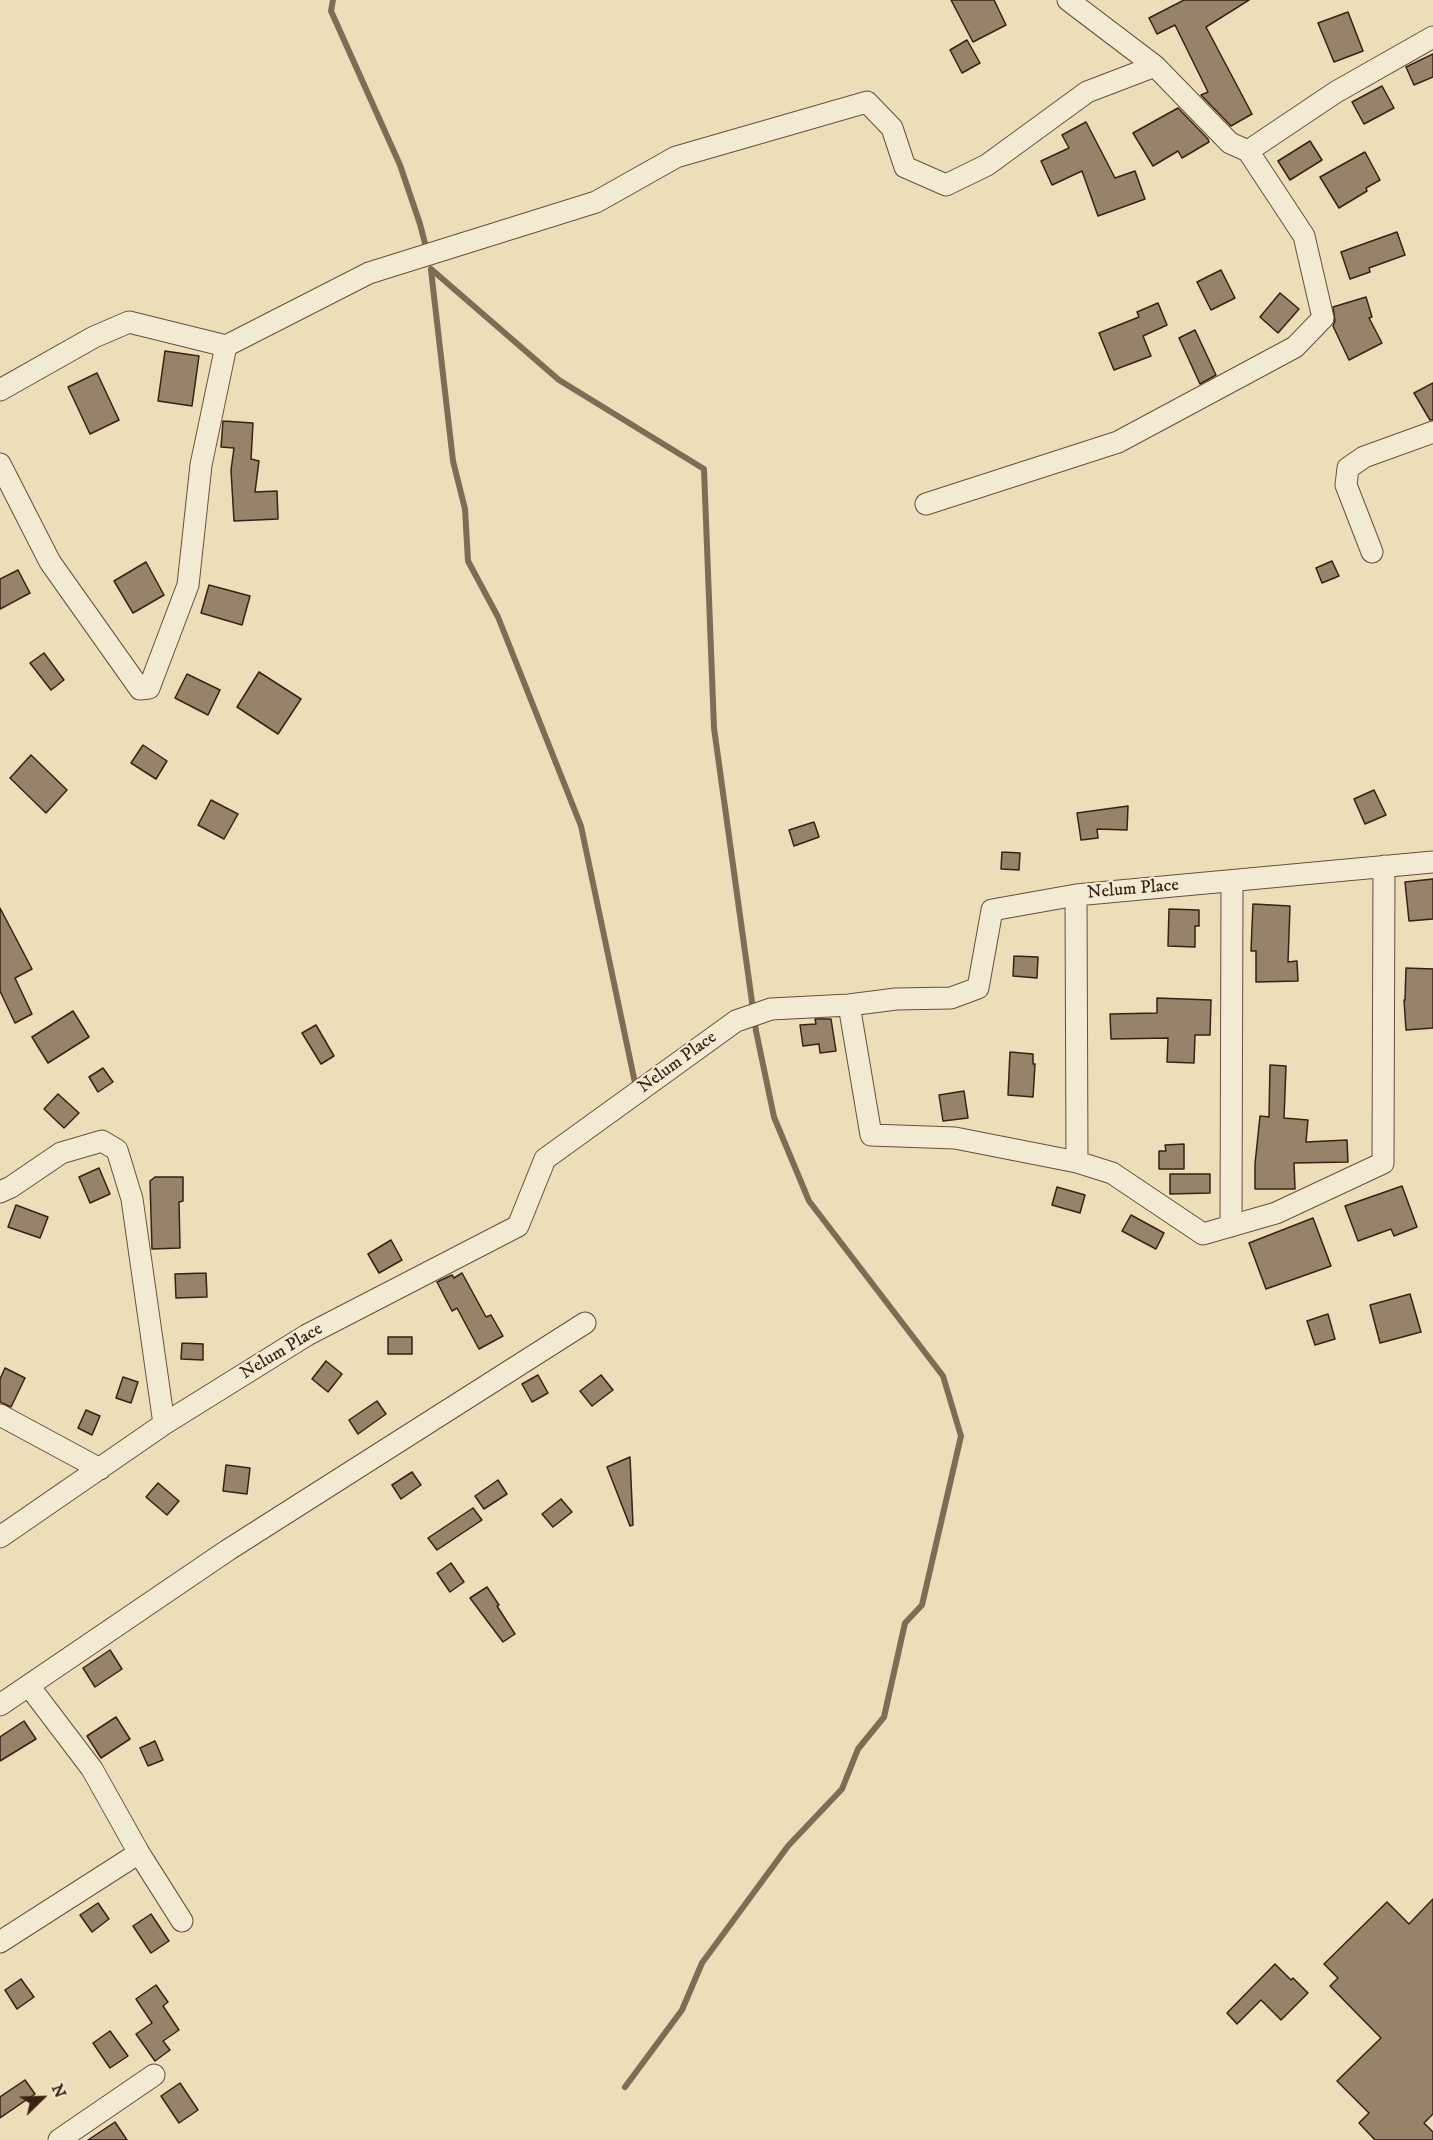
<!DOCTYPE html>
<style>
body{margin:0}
#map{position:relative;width:1433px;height:2140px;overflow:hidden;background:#ebdeb9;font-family:"IM FELL DW Pica",serif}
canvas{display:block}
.north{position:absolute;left:12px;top:2068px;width:60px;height:60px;-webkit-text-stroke:4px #f2ead2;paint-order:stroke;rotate:67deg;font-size:16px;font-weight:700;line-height:24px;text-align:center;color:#3a2113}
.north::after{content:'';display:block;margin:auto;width:21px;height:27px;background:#3a2113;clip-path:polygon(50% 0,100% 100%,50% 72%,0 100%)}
</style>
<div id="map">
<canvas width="1433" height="2140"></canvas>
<div class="north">N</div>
</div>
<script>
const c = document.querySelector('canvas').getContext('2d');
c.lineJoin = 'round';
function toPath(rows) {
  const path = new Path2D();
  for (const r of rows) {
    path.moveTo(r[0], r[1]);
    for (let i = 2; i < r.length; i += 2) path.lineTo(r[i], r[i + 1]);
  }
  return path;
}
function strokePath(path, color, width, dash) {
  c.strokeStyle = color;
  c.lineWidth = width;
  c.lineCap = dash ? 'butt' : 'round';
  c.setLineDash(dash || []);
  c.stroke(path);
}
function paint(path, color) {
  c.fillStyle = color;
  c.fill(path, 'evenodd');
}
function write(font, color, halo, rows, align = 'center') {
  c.font = font + ' "IM FELL DW Pica",serif';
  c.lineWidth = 4.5;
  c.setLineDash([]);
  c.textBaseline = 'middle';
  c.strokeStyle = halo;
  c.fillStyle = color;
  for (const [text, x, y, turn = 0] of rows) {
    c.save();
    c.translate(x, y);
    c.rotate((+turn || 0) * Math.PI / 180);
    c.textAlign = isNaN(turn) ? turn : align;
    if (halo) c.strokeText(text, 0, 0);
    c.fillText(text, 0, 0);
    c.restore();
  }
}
const stream = toPath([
 [333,0,331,11,400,165,420,224,427,251],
 [431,269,559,380,704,469,714,728,756,1031,774,1117,809,1201,943,1376,961,1436,922,1605,905,1623,884,1717,858,1749,842,1789,788,1846,702,1963,682,2010,625,2087],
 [431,270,453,461,465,509,468,561,498,617,581,826,635,1083]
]);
const building = toPath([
 [951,0,994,0,1006,25,973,42,951,0],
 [1184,0,1249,0,1206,27,1252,114,1231,126,1201,95,1208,92,1175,25,1157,34,1149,18,1184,0],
 [1348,12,1363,51,1334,62,1318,23,1348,12],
 [967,40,980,63,962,73,950,50,967,40],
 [1433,54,1433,77,1414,85,1406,67,1433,54],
 [1382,86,1394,108,1364,124,1352,102,1382,86],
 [1178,108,1208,139,1209,142,1182,158,1178,151,1153,166,1133,133,1178,108],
 [1086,122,1115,178,1135,171,1145,199,1098,216,1082,171,1052,185,1041,161,1069,148,1062,135,1086,122],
 [1310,141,1322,160,1290,180,1278,161,1310,141],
 [1365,152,1380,180,1366,188,1367,191,1339,208,1320,177,1365,152],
 [1397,232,1405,255,1369,268,1370,272,1350,279,1341,252,1397,232],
 [1221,270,1235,298,1211,310,1197,282,1221,270],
 [1280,293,1299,309,1278,333,1260,317,1280,293],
 [1366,297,1372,317,1369,318,1382,343,1349,360,1333,326,1335,321,1333,307,1366,297],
 [1158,303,1167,325,1143,336,1151,356,1114,370,1099,333,1139,317,1137,312,1158,303],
 [1195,330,1216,375,1200,384,1179,338,1195,330],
 [165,351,199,356,192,406,158,401,165,351],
 [97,373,119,420,90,434,68,387,97,373],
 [1433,383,1433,420,1430,420,1414,393,1433,383],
 [223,421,253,423,251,459,259,461,255,492,277,491,278,519,234,521,231,470,234,448,221,447,223,421],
 [1332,561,1339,576,1322,583,1316,568,1332,561],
 [146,562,164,595,133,613,114,581,146,562],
 [18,570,30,593,0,609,0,579,18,570],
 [209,585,250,596,242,625,201,613,209,585],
 [44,653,64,680,51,690,30,663,44,653],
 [259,672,301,699,278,734,237,707,259,672],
 [187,674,220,690,208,715,175,698,187,674],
 [143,745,167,761,156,779,131,763,143,745],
 [31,755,67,790,46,813,10,778,31,755],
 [1374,790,1386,815,1365,824,1354,799,1374,790],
 [211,800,238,814,224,839,198,825,211,800],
 [1128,806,1127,830,1097,829,1098,838,1081,840,1077,813,1128,806],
 [814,822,819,837,794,846,789,830,814,822],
 [1002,852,1020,853,1019,870,1001,869,1002,852],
 [1433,879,1433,919,1409,921,1405,882,1433,879],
 [1253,904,1290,906,1288,962,1297,961,1298,981,1256,982,1256,951,1251,951,1253,904],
 [0,908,32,969,15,978,32,1014,15,1023,0,991,0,908],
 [1169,909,1199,910,1199,926,1195,926,1195,947,1168,946,1169,909],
 [1014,956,1038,957,1037,978,1013,976,1014,956],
 [1406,968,1433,969,1433,1028,1406,1030,1404,1000,1405,1000,1406,968],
 [1157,998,1211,1000,1210,1035,1195,1035,1194,1063,1167,1062,1168,1038,1111,1039,1110,1014,1157,1013,1157,998],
 [73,1011,89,1037,48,1063,32,1037,73,1011],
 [815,1019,831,1019,836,1051,820,1053,819,1044,803,1046,800,1025,816,1024,815,1019],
 [316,1025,334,1056,321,1064,302,1033,316,1025],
 [1010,1052,1033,1054,1033,1064,1035,1064,1033,1097,1008,1095,1010,1052],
 [1270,1065,1286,1066,1284,1118,1308,1120,1306,1142,1347,1140,1348,1162,1294,1163,1295,1189,1255,1189,1255,1164,1260,1116,1269,1117,1270,1065],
 [103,1068,113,1082,98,1092,89,1077,103,1068],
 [964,1091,968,1118,943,1121,939,1095,964,1091],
 [58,1094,79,1113,64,1128,44,1109,58,1094],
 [1184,1144,1184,1169,1159,1169,1159,1151,1166,1151,1165,1145,1184,1144],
 [99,1168,110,1194,90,1203,79,1177,99,1168],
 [1170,1174,1210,1174,1210,1193,1170,1194,1170,1174],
 [155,1177,183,1177,183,1201,179,1202,180,1248,152,1249,150,1181,155,1177],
 [1402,1186,1417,1227,1394,1236,1391,1229,1358,1241,1345,1206,1402,1186],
 [1057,1187,1085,1195,1080,1213,1052,1205,1057,1187],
 [16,1205,48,1217,40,1238,8,1227,16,1205],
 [1131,1215,1164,1233,1156,1249,1122,1231,1131,1215],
 [1313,1218,1331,1266,1266,1289,1249,1243,1313,1218],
 [391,1240,402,1260,379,1273,368,1254,391,1240],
 [206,1273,207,1297,176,1298,175,1274,206,1273],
 [462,1273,486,1317,491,1315,503,1336,479,1349,457,1308,452,1311,437,1282,452,1275,454,1278,462,1273],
 [1410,1294,1421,1332,1380,1343,1370,1305,1410,1294],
 [1328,1314,1335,1339,1315,1345,1307,1321,1328,1314],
 [388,1337,412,1337,412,1354,388,1354,388,1337],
 [182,1343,203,1344,203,1360,181,1359,182,1343],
 [326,1361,342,1374,328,1392,312,1379,326,1361],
 [5,1368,25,1378,11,1407,0,1402,0,1379,5,1368],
 [538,1375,548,1393,532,1402,522,1384,538,1375],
 [601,1375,613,1390,592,1406,580,1391,601,1375],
 [123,1377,138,1382,131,1403,116,1398,123,1377],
 [377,1401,386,1414,358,1434,349,1420,377,1401],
 [86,1410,100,1416,92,1435,78,1428,86,1410],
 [630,1457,633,1525,630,1526,607,1467,630,1457],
 [226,1465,250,1468,247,1494,223,1491,226,1465],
 [412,1472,421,1485,401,1499,392,1485,412,1472],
 [498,1480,507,1494,484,1509,475,1496,498,1480],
 [158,1483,179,1501,167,1515,146,1497,158,1483],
 [561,1499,572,1512,553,1527,542,1514,561,1499],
 [473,1508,482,1520,437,1550,428,1538,473,1508],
 [451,1563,464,1582,450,1592,437,1573,451,1563],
 [487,1587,499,1605,497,1606,515,1634,503,1642,470,1598,487,1587],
 [110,1650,122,1669,95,1687,83,1668,110,1650],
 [116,1717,130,1739,101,1758,87,1736,116,1717],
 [24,1721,36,1739,0,1761,0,1737,24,1721],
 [155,1741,163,1760,148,1766,140,1748,155,1741],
 [1433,1899,1433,2114,1424,2123,1433,2132,1433,2140,1375,2140,1359,2123,1369,2113,1337,2081,1381,2038,1330,1986,1338,1978,1324,1964,1387,1902,1409,1924,1433,1899],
 [98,1903,109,1919,92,1932,80,1915,98,1903],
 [151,1914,169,1941,151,1953,133,1926,151,1914],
 [1275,1964,1291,1980,1293,1978,1308,1993,1281,2020,1261,2000,1237,2024,1227,2013,1275,1964],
 [21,1979,34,1997,17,2009,5,1990,21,1979],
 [156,1985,168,2002,163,2006,179,2030,163,2041,170,2050,155,2061,136,2034,152,2023,136,1999,156,1985],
 [110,2031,128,2056,110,2068,93,2043,110,2031],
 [25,2080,35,2094,0,2118,0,2097,25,2080],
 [180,2083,198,2110,179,2123,161,2096,180,2083],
 [115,2122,127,2140,88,2140,115,2122]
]);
const minor = toPath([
 [1248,151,1336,92,1433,37],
 [0,390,94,337,129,322,226,346,369,273,596,202,676,157,867,102,892,128,905,167,946,185,987,165,1087,92,1155,66],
 [0,464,50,562,140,689,149,688,188,585,201,465,226,346],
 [926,504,1118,442,1295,347,1323,318,1304,236,1248,151,1230,143,1155,66,1068,0],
 [1372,552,1346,485,1348,468,1364,457,1433,432],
 [1076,895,1077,1162],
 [849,1005,871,1135,955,1138,1077,1162,1112,1173,1203,1234,1276,1213,1383,1163,1384,866],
 [0,1192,11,1187,61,1153,102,1141,117,1150,132,1199,164,1424],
 [1231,1226,1232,881],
 [0,1415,100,1469],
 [0,1537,164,1424,307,1335,518,1226,545,1159,736,1021,771,1009,849,1005,896,999,951,998,978,988,992,910,1076,895,1433,862],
 [29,1686,92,1769,139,1853,182,1921],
 [0,1705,228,1550,585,1323],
 [0,1942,139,1853],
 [59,2140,154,2075]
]);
const streetNames = [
 ["Nelum Place",1133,890,-5],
 ["Nelum Place",678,1063,-36],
 ["Nelum Place",282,1352,-31]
];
strokePath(stream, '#806c55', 6);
paint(building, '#968369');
strokePath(building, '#3a2113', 1.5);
strokePath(minor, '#66503c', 23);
strokePath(minor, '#f2ead2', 21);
write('18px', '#3a2113', '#f2ead2', streetNames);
</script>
